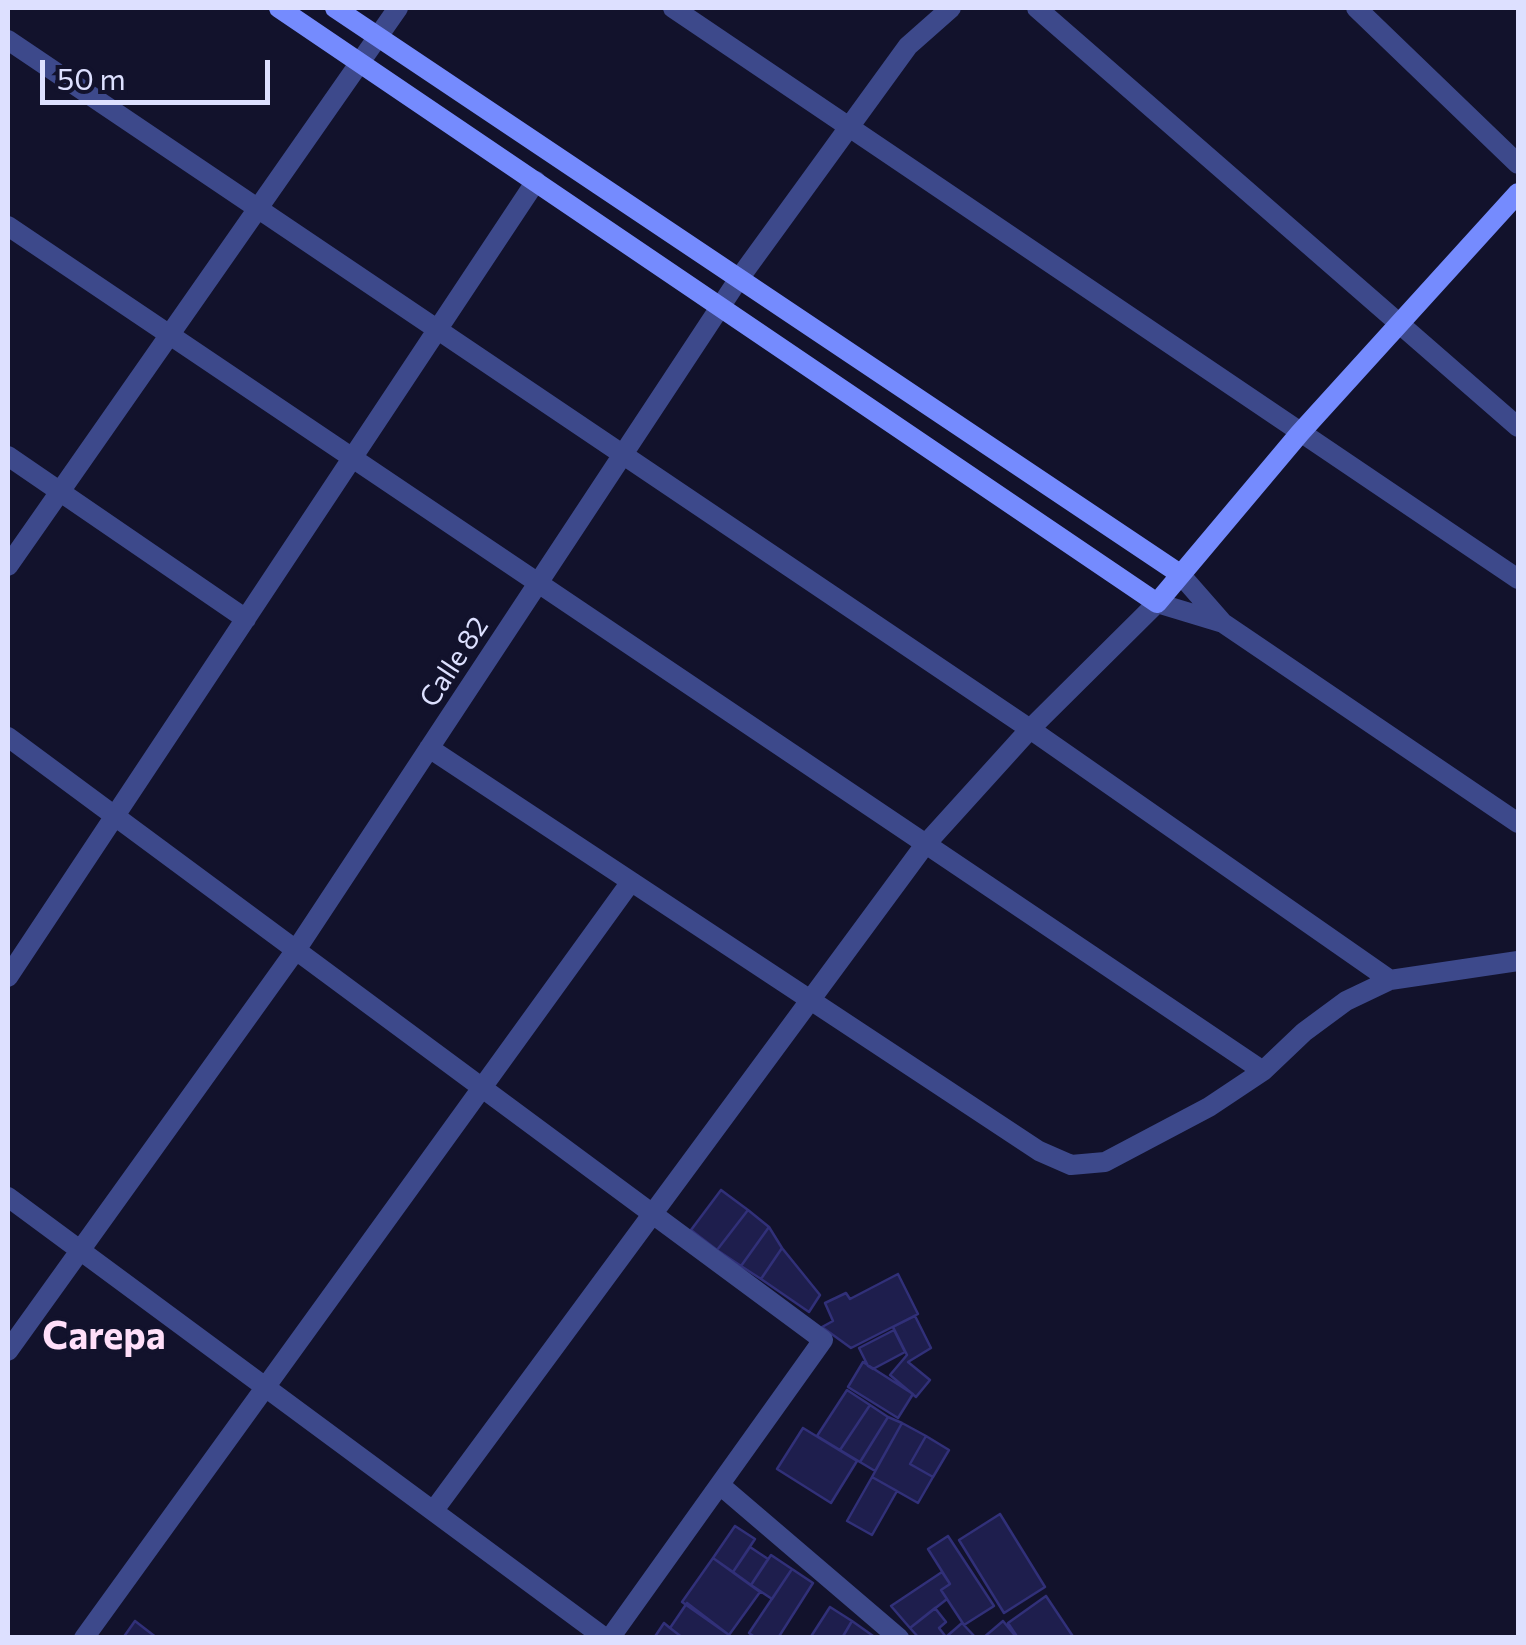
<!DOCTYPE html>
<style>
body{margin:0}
#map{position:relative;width:1526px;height:1645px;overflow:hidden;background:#12122c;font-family:Commissioner,sans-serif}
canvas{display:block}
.frame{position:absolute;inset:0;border:10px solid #dde0ff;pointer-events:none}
.scale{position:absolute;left:40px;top:60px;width:230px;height:45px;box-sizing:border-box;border:5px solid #dde0ff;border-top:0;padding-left:12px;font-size:30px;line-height:35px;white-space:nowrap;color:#dde0ff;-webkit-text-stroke:8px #12122c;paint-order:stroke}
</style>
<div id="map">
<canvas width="1526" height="1645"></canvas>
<div class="frame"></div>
<div class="scale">50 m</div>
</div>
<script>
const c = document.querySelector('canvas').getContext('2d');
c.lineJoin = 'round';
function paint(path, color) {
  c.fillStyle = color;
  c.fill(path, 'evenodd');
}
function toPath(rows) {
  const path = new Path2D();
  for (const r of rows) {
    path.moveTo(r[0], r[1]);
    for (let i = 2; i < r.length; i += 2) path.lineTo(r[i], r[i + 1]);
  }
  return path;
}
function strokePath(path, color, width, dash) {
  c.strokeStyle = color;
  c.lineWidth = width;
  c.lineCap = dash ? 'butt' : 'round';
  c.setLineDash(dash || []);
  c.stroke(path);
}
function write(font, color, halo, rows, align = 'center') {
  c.font = font + ' Commissioner,sans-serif';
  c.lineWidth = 8;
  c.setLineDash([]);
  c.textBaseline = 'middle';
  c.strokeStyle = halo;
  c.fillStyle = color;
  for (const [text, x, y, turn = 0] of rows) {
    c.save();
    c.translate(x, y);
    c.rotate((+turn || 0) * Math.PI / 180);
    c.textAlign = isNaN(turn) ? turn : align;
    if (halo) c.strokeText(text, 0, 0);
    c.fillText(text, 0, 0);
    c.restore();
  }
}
const building = toPath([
 [721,1190,748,1210,717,1250,691,1230,721,1190],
 [748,1210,769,1227,741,1266,717,1250,748,1210],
 [769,1227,782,1248,761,1279,741,1266,769,1227],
 [782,1248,820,1295,809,1312,761,1279,782,1248],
 [898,1274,918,1314,851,1348,822,1327,833,1321,825,1303,846,1293,850,1299,898,1274],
 [915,1316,931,1348,908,1362,930,1380,916,1397,890,1375,907,1355,893,1327,915,1316],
 [894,1330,905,1352,873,1369,868,1366,859,1348,894,1330],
 [863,1362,913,1394,898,1418,848,1387,863,1362],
 [847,1390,870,1405,840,1450,817,1436,847,1390],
 [870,1405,888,1417,860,1462,840,1450,870,1405],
 [888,1417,902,1423,875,1471,860,1462,888,1417],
 [902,1423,926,1436,910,1464,933,1477,918,1503,872,1477,902,1423],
 [803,1428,857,1461,831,1503,777,1469,803,1428],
 [926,1436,949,1450,933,1477,910,1464,926,1436],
 [872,1477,897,1491,872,1535,847,1521,872,1477],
 [1000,1514,1045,1587,1004,1613,959,1540,1000,1514],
 [735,1526,755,1539,733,1572,713,1558,735,1526],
 [948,1536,994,1606,964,1625,941,1590,950,1584,928,1549,948,1536],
 [750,1547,768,1559,751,1585,733,1572,750,1547],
 [771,1555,792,1569,772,1599,751,1585,771,1555],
 [713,1558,760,1592,729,1635,682,1602,713,1558],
 [792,1569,813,1583,778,1638,756,1638,749,1633,792,1569],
 [942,1572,950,1584,941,1590,947,1599,910,1628,891,1606,942,1572],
 [1046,1596,1074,1638,1018,1638,1008,1623,1046,1596],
 [687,1603,729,1635,734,1638,683,1638,670,1628,687,1603],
 [830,1607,852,1621,842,1638,810,1638,830,1607],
 [935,1608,946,1622,939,1628,946,1637,919,1638,910,1628,935,1608],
 [135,1621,157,1638,123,1638,135,1621],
 [852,1621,876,1638,842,1638,852,1621],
 [1003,1621,1017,1638,983,1638,1003,1621],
 [664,1623,670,1628,683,1638,654,1638,664,1623],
 [962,1623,976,1638,946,1638,946,1637,962,1623]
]);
const street = toPath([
 [673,8,1518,579],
 [1037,8,1518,427],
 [1356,8,1518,164],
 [8,40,1030,729,1390,980],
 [8,226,1263,1071],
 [8,456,246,619],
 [8,566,398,8],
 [1180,574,1223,623,1518,823],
 [8,737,823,1340,610,1638],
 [429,748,1039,1151,1071,1165,1105,1162,1209,1107,1263,1071,1304,1032,1346,1001,1390,980,1518,961],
 [8,977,536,181],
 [8,1197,605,1638],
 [8,1351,298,947,738,280,908,46,951,8],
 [720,1485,899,1638],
 [434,1510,924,846,1030,729,1157,603,1223,623],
 [84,1638,630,883]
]);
const secondary = toPath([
 [279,8,1157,603,1300,433,1518,193],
 [335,8,1180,574]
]);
const streetNames = [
 ["Calle 82",454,662,-57]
];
const districtNames = [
 ["Carepa",104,1336]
];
paint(building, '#1e1e4d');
strokePath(building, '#313079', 2.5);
strokePath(street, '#3d498b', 20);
strokePath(secondary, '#758bfe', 20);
write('28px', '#dde0ff', '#12122c', streetNames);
write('bold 38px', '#ffdff9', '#12122c', districtNames);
</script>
